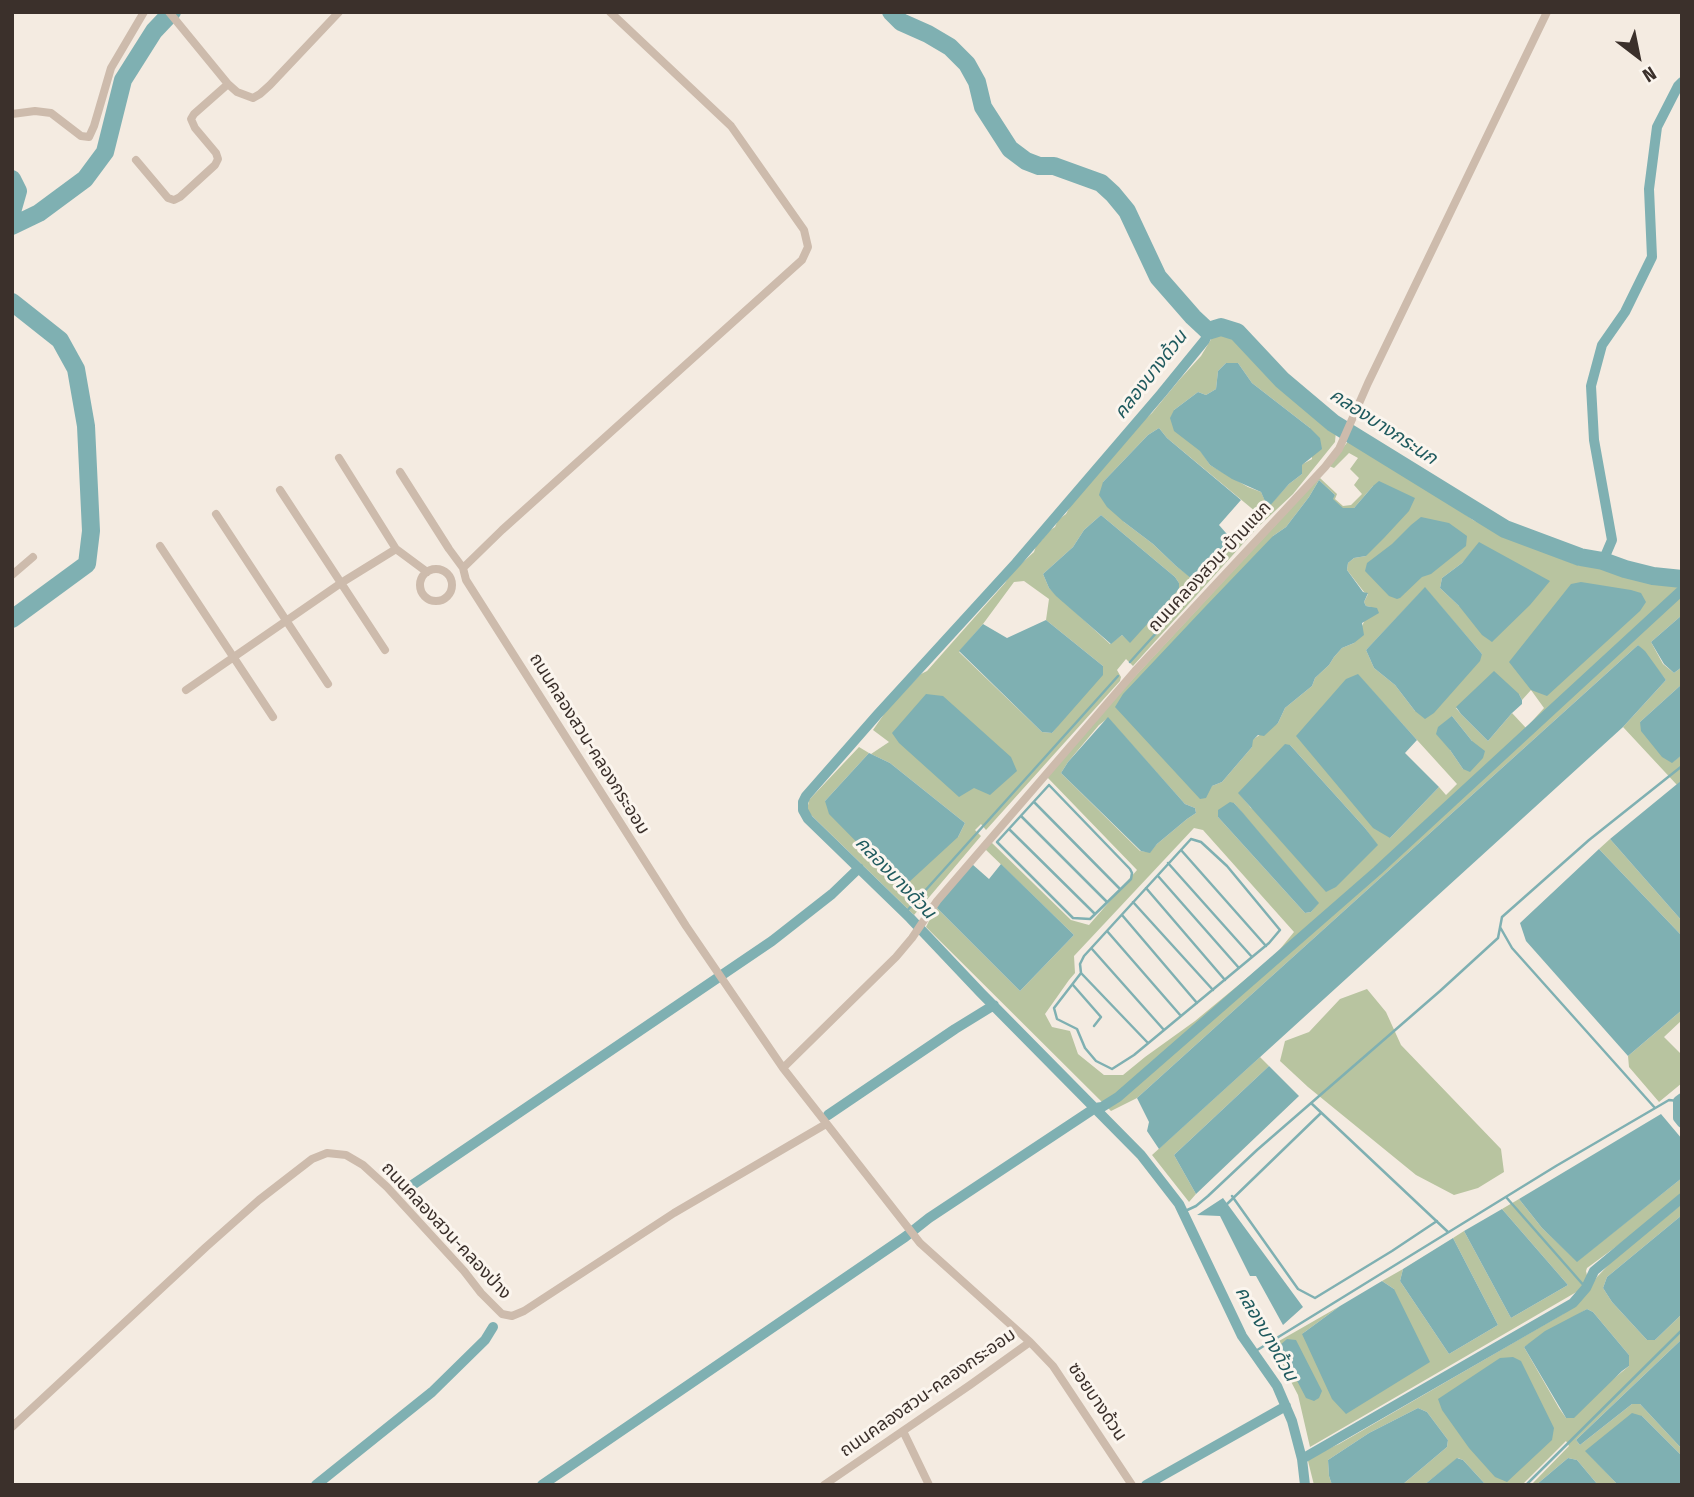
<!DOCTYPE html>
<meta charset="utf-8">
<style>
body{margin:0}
#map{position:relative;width:1694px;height:1497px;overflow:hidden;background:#f4ebe1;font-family:"Fira Sans Condensed",sans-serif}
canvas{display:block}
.frame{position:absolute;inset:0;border:14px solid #3b302b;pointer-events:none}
.north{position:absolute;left:1603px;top:21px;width:70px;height:70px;-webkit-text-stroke:5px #fbf5ee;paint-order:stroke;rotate:148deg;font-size:19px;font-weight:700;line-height:28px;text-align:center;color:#3b302b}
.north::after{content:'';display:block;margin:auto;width:24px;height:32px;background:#3b302b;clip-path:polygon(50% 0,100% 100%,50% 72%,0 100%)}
</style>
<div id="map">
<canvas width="1694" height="1497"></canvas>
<div class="frame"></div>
<div class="north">N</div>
</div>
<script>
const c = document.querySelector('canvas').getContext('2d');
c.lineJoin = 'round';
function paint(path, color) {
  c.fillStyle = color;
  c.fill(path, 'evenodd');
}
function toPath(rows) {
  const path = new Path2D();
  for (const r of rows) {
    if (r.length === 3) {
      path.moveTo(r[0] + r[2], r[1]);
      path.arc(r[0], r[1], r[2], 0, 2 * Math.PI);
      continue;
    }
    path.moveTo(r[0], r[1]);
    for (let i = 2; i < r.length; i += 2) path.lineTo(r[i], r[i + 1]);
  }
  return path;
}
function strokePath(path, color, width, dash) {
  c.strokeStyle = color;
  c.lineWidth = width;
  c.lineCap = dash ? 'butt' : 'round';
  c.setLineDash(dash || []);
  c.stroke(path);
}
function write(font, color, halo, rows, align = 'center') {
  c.font = font + ' "Fira Sans Condensed","Noto Sans Thai",sans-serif';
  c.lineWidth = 6;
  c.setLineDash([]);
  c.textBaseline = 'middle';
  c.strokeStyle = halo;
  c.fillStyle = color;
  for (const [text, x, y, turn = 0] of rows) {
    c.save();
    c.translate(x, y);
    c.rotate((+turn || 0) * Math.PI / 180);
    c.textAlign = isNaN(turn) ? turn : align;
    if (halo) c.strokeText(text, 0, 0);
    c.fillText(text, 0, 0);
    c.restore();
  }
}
const green = toPath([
 [1225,333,1236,335,1286,388,1336,431,1335,442,1293,494,1258,527,1133,666,1126,659,1117,670,1121,677,1120,681,986,830,981,824,975,830,981,836,914,915,807,811,809,800,859,747,869,753,825,801,958,837,965,823,890,763,871,754,889,742,873,730,889,707,921,674,927,671,1005,583,1011,573,1034,552,1037,543,1042,540,1047,532,1055,527,1058,520,1066,514,1074,499,1138,425,1152,413,1180,379,1201,356,1213,336],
 [1226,363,1238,363,1252,383,1310,428,1312,459,1301,465,1302,474,1289,484,1268,507,1261,492,1248,487,1210,465,1174,410,1198,392,1206,395,1216,389,1218,371],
 [1159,428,1167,438,1256,512,1233,541,1192,578,1176,566,1153,544,1124,522,1103,482,1148,435],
 [1101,515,1175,577,1179,583,1130,642,1122,635,1110,644,1049,588,1043,574,1073,547,1084,530],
 [1024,581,1049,599,1046,620,1103,666,1052,733,1042,732,959,652,983,624,1014,582],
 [1349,440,1418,480,1473,520,1530,547,1580,566,1606,566,1633,576,1671,583,1682,584,1682,615,1651,642,1663,664,1674,673,1682,667,1682,684,1640,722,1672,762,1682,755,1682,780,1677,785,1623,727,1666,680,1638,645,1137,1098,1111,1111,926,927,936,907,1020,991,1074,935,985,849,991,842,1071,920,1089,925,1137,870,1047,777,1114,699,1318,479,1320,478,1337,494,1335,499,1343,506,1351,505,1362,494,1354,485,1359,478,1350,469,1358,458,1349,453,1334,468,1329,466],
 [1319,480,1335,495,1332,499,1342,508,1354,508,1373,486,1366,556,1354,558,1348,563,1347,570,1364,592,1368,594,1364,602,1366,606,1371,607,1354,643,1342,648,1334,657,1329,665,1315,678,1312,686,1285,708,1278,723,1252,740,1252,747,1222,782,1212,786,1273,536,1286,527,1309,497],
 [1480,543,1459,606,1440,588,1442,578,1462,563],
 [1425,588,1482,654,1415,711,1395,685,1374,668,1366,650],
 [1358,675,1457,784,1446,795,1439,787,1390,838],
 [1531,690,1544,708,1526,728,1512,713,1488,741,1461,714,1456,708,1519,694,1522,700],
 [1452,716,1472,741,1463,769,1450,750],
 [1108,718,1185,804,1195,808,1196,813,1187,819,1157,844,1150,852,1140,851,1061,773,1068,762,1099,725],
 [1290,745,1365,828,1377,845,1251,808,1239,793],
 [1234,803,1318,903,1311,912,1305,913,1218,817],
 [1194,828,1203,830,1294,932,1276,954,1195,1021,1145,1057,1123,1075,1104,1075,1078,1054,1070,1031,1052,1027,1045,1014,1069,980,1075,973,1074,956],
 [1610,839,1682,921,1682,936,1599,849],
 [1367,989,1386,1012,1401,1045,1501,1149,1504,1172,1478,1188,1454,1195,1416,1175,1308,1087,1280,1061,1285,1041,1309,1032,1340,999],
 [1682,1010,1682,1020,1664,1037,1682,1055,1682,1083,1659,1102,1629,1067,1628,1056],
 [1260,1057,1269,1066,1174,1155,1196,1194,1189,1202,1152,1155],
 [1682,1178,1682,1193,1632,1235,1587,1268,1586,1271,1588,1280,1585,1287,1310,1447,1298,1395,1272,1345,1340,1306,1302,1334,1394,1289,1382,1281,1403,1269,1400,1281,1449,1354,1498,1325,1453,1238,1464,1231,1511,1318,1568,1285,1502,1209,1519,1199,1542,1228,1577,1261],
 [1682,1204,1682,1215,1607,1277,1603,1288,1612,1302,1647,1340,1655,1340,1682,1314,1682,1339,1576,1440,1580,1445,1632,1404,1640,1404,1682,1449,1682,1456,1642,1416,1586,1451,1618,1485,1598,1485,1577,1460,1568,1458,1536,1485,1531,1485,1569,1446,1566,1441,1522,1485,1486,1485,1463,1460,1458,1458,1424,1485,1402,1485,1447,1447,1448,1440,1427,1412,1418,1408,1369,1433,1328,1460,1329,1476,1332,1485,1314,1485,1308,1461,1314,1455,1339,1444,1563,1314,1580,1301,1597,1277,1616,1257],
 [1587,1309,1593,1312,1629,1355,1629,1366,1566,1418,1559,1408,1524,1347]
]);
const water = toPath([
 [1226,363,1238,363,1252,383,1310,428,1320,438,1322,449,1302,465,1302,474,1289,484,1268,508,1261,492,1232,479,1210,465,1200,451,1174,431,1170,418,1174,410,1198,392,1206,395,1216,389,1218,371],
 [1159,428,1167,438,1241,500,1219,525,1233,541,1192,579,1176,566,1153,544,1124,522,1107,507,1099,495,1103,482,1148,435],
 [1319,480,1335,495,1333,499,1343,508,1354,508,1373,486,1379,481,1415,498,1409,511,1384,538,1366,556,1354,558,1348,563,1347,570,1363,592,1368,593,1364,602,1366,606,1377,608,1379,613,1362,623,1364,635,1354,643,1342,648,1334,657,1329,665,1315,678,1312,686,1285,708,1278,723,1264,736,1258,735,1253,740,1252,747,1222,782,1212,786,1206,798,1200,799,1115,707,1123,694,1204,608,1273,536,1286,527,1309,497],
 [1101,515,1175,577,1179,583,1179,589,1130,643,1122,635,1111,644,1056,596,1049,588,1043,574,1073,547,1084,530],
 [1421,517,1449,523,1467,536,1466,546,1431,574,1422,577,1400,598,1397,599,1389,596,1365,571,1367,563,1392,544,1411,525],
 [1479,542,1550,581,1530,605,1492,642,1482,635,1459,606,1440,588,1442,578,1462,563],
 [1581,582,1631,590,1641,593,1646,602,1640,611,1547,696,1531,690,1509,662,1571,584],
 [1425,587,1482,654,1480,661,1434,713,1425,719,1415,711,1395,685,1374,668,1366,650],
 [1682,615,1682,667,1674,673,1664,664,1651,642],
 [1046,620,1103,666,1103,675,1052,733,1042,732,959,651,983,624,1007,638],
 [1638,645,1645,651,1666,680,1623,727,1159,1149,1147,1131,1149,1122,1137,1098],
 [1494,671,1519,694,1522,700,1522,704,1512,713,1488,741,1461,714,1456,707],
 [1358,674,1417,740,1405,753,1439,787,1390,838,1373,828,1296,736,1346,679],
 [1682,684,1682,755,1672,763,1662,757,1641,731,1640,722],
 [926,694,943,696,1011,757,1017,771,990,795,974,788,959,797,899,743,892,733],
 [1452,716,1472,741,1485,751,1483,758,1470,772,1463,769,1450,750,1436,734,1438,727],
 [1108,717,1185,804,1195,808,1196,813,1187,819,1157,844,1150,853,1141,851,1061,773,1068,762],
 [1285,744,1290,745,1365,828,1378,845,1336,887,1326,892,1238,793],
 [869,753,890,763,965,823,958,837,908,883,891,877,829,814,825,801],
 [1682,780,1682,921,1610,839],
 [1230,802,1234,803,1243,813,1319,903,1311,912,1305,913,1218,817,1218,810],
 [1599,849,1682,936,1682,1010,1628,1056,1526,941,1520,923],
 [972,864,989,879,1001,864,1074,935,1020,991,936,907],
 [1269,1066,1299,1096,1196,1194,1174,1155],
 [1661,1114,1682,1139,1682,1178,1577,1262,1542,1228,1519,1199],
 [1223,1198,1303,1307,1283,1325,1256,1276,1250,1276,1220,1216,1197,1215],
 [1502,1209,1568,1285,1511,1318,1464,1231],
 [1682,1215,1682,1314,1655,1340,1647,1340,1612,1302,1603,1288,1607,1277],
 [1453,1238,1498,1325,1449,1354,1400,1281,1403,1269],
 [1382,1281,1394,1289,1430,1362,1346,1414,1332,1399,1302,1334,1340,1306],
 [1587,1309,1593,1312,1629,1355,1629,1366,1622,1371,1574,1418,1566,1418,1524,1347,1545,1331],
 [1287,1339,1296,1340,1322,1391,1319,1398,1314,1401,1306,1398,1279,1346],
 [1682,1339,1682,1449,1640,1404,1632,1404,1580,1445,1576,1440],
 [1513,1357,1521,1361,1554,1428,1552,1440,1507,1482,1495,1477,1469,1448,1442,1410,1438,1399,1500,1358],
 [1418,1408,1427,1412,1448,1440,1447,1447,1402,1485,1332,1485,1329,1476,1328,1460,1369,1433],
 [1632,1413,1642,1416,1682,1456,1682,1485,1618,1485,1585,1451],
 [1457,1458,1463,1460,1486,1485,1424,1485],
 [1568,1458,1577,1460,1598,1485,1536,1485]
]);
const stream = toPath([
 [1130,662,1196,589],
 [1049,785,1130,869,1132,873,1131,879,1090,919,1073,918,997,842,1049,785],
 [1034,802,1120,889],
 [1021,816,1107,902],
 [1009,829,1095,914],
 [1191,839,1201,842,1227,866,1280,930,1269,943,1134,1055,1112,1069,1096,1061,1085,1048,1077,1029,1057,1019,1054,1008,1081,973,1080,964,1084,956,1191,839],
 [1181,850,1266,946],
 [1168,863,1252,957],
 [1158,876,1239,968],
 [1146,888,1225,980],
 [1133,902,1213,990],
 [905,913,1118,676],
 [1122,915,1197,1003],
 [1500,927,1512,948,1655,1108],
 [1107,931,1181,1016],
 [1092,949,1164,1030],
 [1081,973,1148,1043],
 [1073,985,1101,1017,1094,1026],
 [1311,1103,1448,1232],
 [1232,1196,1298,1289,1315,1298,1392,1251,1437,1221],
 [1506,1197,1586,1288],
 [1225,1206,1321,1113],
 [1183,1212,1196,1206,1208,1196,1257,1150,1440,991,1498,938,1502,917,1589,840,1682,766],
 [1254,1352,1556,1166,1669,1100,1678,1101],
 [1526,1485,1682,1330]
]);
const canal = toPath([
 [1208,331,1205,340,1161,394,1016,563,877,715,806,796,803,802,803,810,808,819,910,918,981,993,1141,1155,1179,1204,1242,1336,1277,1386,1292,1421,1302,1459,1305,1485],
 [1603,561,1612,540,1594,440,1591,386,1602,345,1625,312,1652,257,1649,189,1657,127,1678,86,1682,82],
 [1682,1098,1678,1101,1678,1118,1682,1123],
 [828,1115,955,1029,994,1005],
 [405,1190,772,941,832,894,859,868],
 [1302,1459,1573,1303,1586,1288,1594,1271,1682,1198],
 [316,1485,432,1392,485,1340,493,1327],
 [542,1485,905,1237,929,1218,1095,1108,1102,1107,1118,1097,1377,871,1682,590],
 [1146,1485,1286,1406]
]);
const river = toPath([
 [891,12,901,22,928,34,950,47,967,64,977,82,983,107,1010,149,1026,161,1039,166,1054,166,1101,183,1113,194,1127,211,1158,277,1193,317,1208,331,1221,327,1237,332,1282,380,1333,423,1505,529,1580,557,1603,561,1625,569,1653,576,1682,579],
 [12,179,18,191,12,212],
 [12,226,39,213,85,179,105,152,123,80,154,31,172,12],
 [12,302,60,340,76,369,86,426,91,531,87,564,12,619]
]);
const minor = toPath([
 [169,12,228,84,237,92,253,98,260,94,270,85,339,12],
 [610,12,731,126,804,230,808,247,802,260,502,530,463,568,466,580,686,926,783,1068,920,1243,1030,1342,970,1385,824,1485],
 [12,114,35,111,51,113,81,136,89,137,94,126,111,68,144,12],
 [136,160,168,198,174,200,180,197,215,165,218,159,216,153,195,128,191,119,194,114,228,84],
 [339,458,396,549,427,572],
 [400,472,449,549,463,568],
 [280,490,385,650],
 [216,514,328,684],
 [160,546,273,717],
 [436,585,16],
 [12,575,33,557],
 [186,690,341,583,396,549],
 [783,1068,896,957,912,938,937,901,1135,671,1325,467,1339,449,1368,383,1547,12],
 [1030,1342,1053,1366,1132,1485],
 [12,1427,206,1247,259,1200,312,1159,327,1153,346,1155,363,1165,387,1187,464,1271,481,1293,502,1314,512,1316,524,1311,674,1213,826,1124],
 [903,1431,929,1485]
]);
const streetNames = [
 ["ถนนคลองสวน-บ้านแขก",1210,567,-47],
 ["ถนนคลองสวน-คลองกระออม",589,744,58],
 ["ถนนคลองสวน-คลองป่าง",446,1231,47],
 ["ถนนคลองสวน-คลองกระออม",928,1393,-35],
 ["ซอยบางด้วน",1097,1402,56]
];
const waterNames = [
 ["คลองบางด้วน",1151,375,-52],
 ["คลองบางกระนก",1383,427,33],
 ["คลองบางด้วน",895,878,46],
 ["คลองบางด้วน",1266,1334,60]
];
paint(green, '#b8c4a0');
paint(water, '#7fb0b2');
strokePath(stream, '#7fb0b2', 2.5);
strokePath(canal, '#7fb0b2', 10);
strokePath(river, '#7fb0b2', 18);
strokePath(minor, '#cdbbac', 8);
write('18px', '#3b302b', '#fbf5ee', streetNames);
write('italic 19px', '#1f5a5e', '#fbf5ee', waterNames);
</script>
